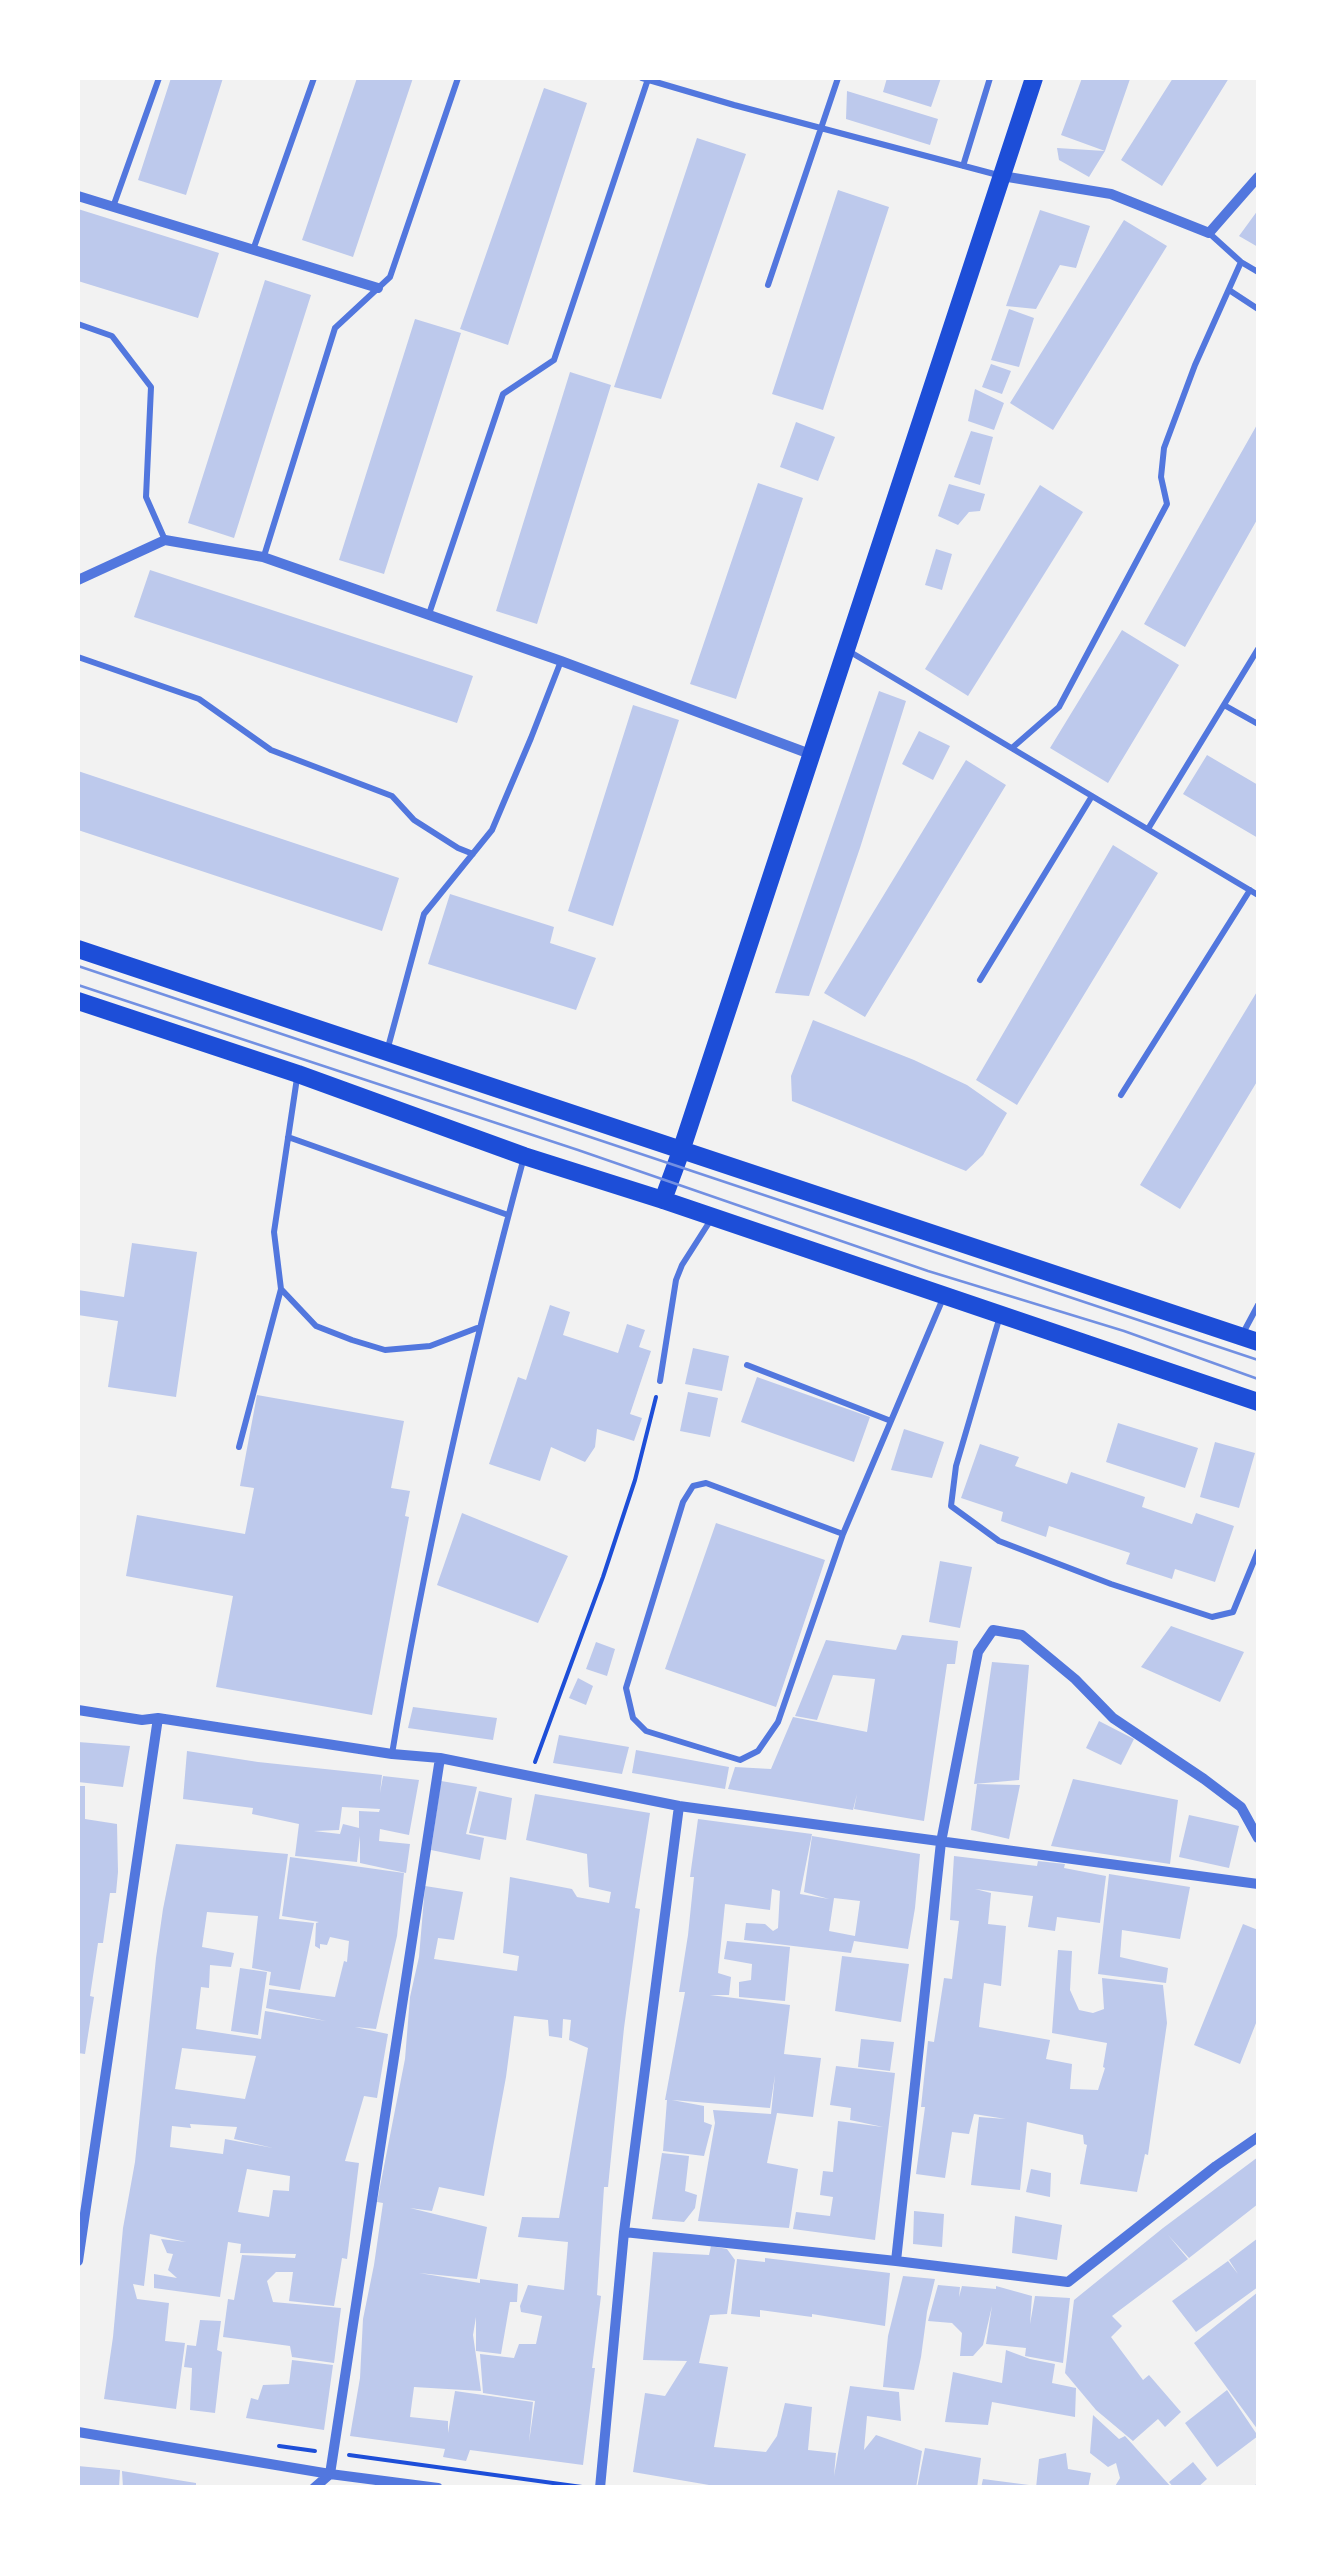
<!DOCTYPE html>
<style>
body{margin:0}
#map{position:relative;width:1336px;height:2565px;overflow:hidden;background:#f2f2f2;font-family:Roboto,sans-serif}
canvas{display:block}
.frame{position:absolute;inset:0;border:80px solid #fff;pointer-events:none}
</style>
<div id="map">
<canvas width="1336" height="2565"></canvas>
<div class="frame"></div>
</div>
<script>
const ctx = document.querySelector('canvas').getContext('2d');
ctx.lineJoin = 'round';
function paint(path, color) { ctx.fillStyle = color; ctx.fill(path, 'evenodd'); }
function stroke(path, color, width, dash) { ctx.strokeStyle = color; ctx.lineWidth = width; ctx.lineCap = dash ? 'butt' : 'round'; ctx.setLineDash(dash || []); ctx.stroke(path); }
paint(new Path2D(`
 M171 78H223L186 195 138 180Z
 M357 78H413L353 257 302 240Z
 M887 78H941L931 107 883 92Z
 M1082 78 1130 79 1105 151 1061 135Z
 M1173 78H1229L1162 186 1121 160Z
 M544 88 587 103 508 345 460 329Z
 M847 91 938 119 930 145 846 119Z
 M697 138 746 154 661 399 614 387Z
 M1057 148 1105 151 1089 177 1059 160Z
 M838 190 889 207 823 410 772 394Z
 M78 209 219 253 198 318 78 281Z
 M1040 210 1090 226 1076 268 1060 265 1036 309 1006 306Z
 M1258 210V247L1239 236Z
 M1124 220 1167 246 1053 430 1010 403Z
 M265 280 311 295 234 538 188 523Z
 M1009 309 1034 318 1019 367 991 360Z
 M415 319 461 333 384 574 339 560Z
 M991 364 1011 371 1002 394 982 387Z
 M570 372 611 385 537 624 496 611Z
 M975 389 1004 403 994 430 968 421Z
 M796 422 835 437 818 481 780 467Z
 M1258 423V518L1185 647 1144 624Z
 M971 431 993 437 980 485 954 477Z
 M758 483 803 498 736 699 690 684Z
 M949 484 985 494 980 511 969 512 958 525 938 516Z
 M1040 485 1083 512 968 696 925 669Z
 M936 549 952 554 942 590 925 585Z
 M150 570 473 676 457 723 134 617Z
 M1122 630 1179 665 1108 783 1050 748Z
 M879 691 906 701 860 848 809 996 775 993Z
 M633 705 679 720 613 926 568 911Z
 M919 731 950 746 933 780 902 764Z
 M1207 755 1258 785V838L1183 794Z
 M966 760 1006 785 865 1017 824 993Z
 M78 771 399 878 382 931 78 830Z
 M1113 845 1158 873 1017 1105 976 1080Z
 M450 894 554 927 550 943 596 958 576 1010 428 964Z
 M1258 990V1080L1180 1209 1140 1185Z
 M813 1020 914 1060 967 1085 1007 1113 983 1155 966 1171 792 1101 791 1076Z
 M132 1243 197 1252 176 1397 108 1387 118 1321 78 1315V1290L124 1297Z
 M550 1305 570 1312 563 1335 618 1353 627 1324 645 1330 639 1347 651 1351 630 1414 642 1418 634 1441 597 1429 595 1447 585 1462 551 1447 540 1481 489 1464 518 1377 526 1380Z
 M693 1348 729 1356 722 1391 685 1384Z
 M757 1377 870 1417 854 1462 741 1422Z
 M688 1392 718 1398 710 1437 680 1431Z
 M257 1395 404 1421 391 1488 410 1491 405 1516 409 1517 372 1715 216 1687 233 1596 126 1576 137 1515 245 1534 254 1488 240 1486Z
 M1118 1423 1198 1448 1185 1488 1106 1462Z
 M904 1429 944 1442 932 1478 891 1470Z
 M1215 1442 1255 1453 1239 1508 1200 1497Z
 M980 1444 1019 1457 1015 1466 1067 1484 1071 1472 1145 1497 1142 1507 1192 1524 1196 1513 1234 1526 1215 1582 1175 1569 1172 1579 1126 1564 1130 1553 1049 1526 1046 1537 1001 1521 1003 1512 961 1498Z
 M462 1513 568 1556 538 1623 437 1585Z
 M716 1523 825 1560 776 1707 665 1669Z
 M940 1561 972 1567 960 1628 929 1622Z
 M1171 1626 1244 1652 1220 1702 1141 1667Z
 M902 1635 958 1641 955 1664H947L924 1821 854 1809 857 1794 853 1810 728 1789 735 1767 771 1769 793 1717 867 1732 875 1679 833 1675 817 1720 795 1716 826 1640 896 1650Z
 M596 1642 615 1649 607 1676 586 1669Z
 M992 1662 1029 1665 1019 1780 974 1784Z
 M578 1678 593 1686 586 1705 569 1698Z
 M413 1707 497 1718 493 1740 408 1728Z
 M1099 1721 1134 1739 1121 1765 1086 1748Z
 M559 1735 629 1747 622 1774 553 1763Z
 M78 1742 130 1746 123 1787 78 1782Z
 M636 1750 729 1767 725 1789 632 1773Z
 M187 1751 258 1762 382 1775 380 1793 383 1776 419 1780 409 1835 380 1829 379 1841 410 1844 406 1873 360 1863V1836L357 1862 295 1856 299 1824 252 1814 253 1808 183 1799ZM342 1807 380 1809 379 1812 359 1811V1828L343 1824 340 1834 314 1831 339 1830Z
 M1073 1779 1178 1800 1170 1864 1051 1846Z
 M441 1781 477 1787 466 1834 484 1838 480 1860 431 1850Z
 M977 1784 1020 1785 1009 1839 971 1830Z
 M78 1786H85V1819L117 1824 118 1872 116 1893H110L103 1943H98L90 1996 94 1997 85 2054 78 2053Z
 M479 1791 512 1798 506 1840 469 1833Z
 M535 1794 650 1813 635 1908 640 1909 624 2028 608 2187H604L597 2295 601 2296 592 2368H595L583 2465 470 2450 466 2461 443 2457 445 2449 350 2436 360 2378 363 2319 374 2265 383 2203 377 2202 405 2059 410 1997 419 1957 425 1886 463 1892 454 1940 438 1938 434 1959 517 1971 519 1956 503 1953 510 1877 572 1889 577 1897 609 1903 611 1892 589 1887 587 1854 526 1840ZM514 2016 548 2020 549 2036 562 2038 563 2019 571 2020 569 2040 588 2048 559 2218 522 2217 518 2237 568 2242 564 2290 528 2285 520 2306 521 2312 542 2316 536 2344H519L514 2358 480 2354 483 2393 535 2401 529 2442 533 2402 455 2391 448 2433V2421L410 2417 414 2387 481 2391 473 2335 476 2317V2351L501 2354 510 2302H517L518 2284 480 2279V2283L419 2273 477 2279 487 2227 410 2208 432 2211 439 2187 484 2196 506 2077Z
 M1189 1815 1239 1826 1229 1868 1179 1857Z
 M698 1819 812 1834 800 1894 829 1899 804 1892 812 1836 920 1854 915 1908 908 1949 854 1941 851 1953 744 1940 746 1923 765 1924 773 1931 778 1928 780 1891 772 1889 770 1910 725 1904 718 1973 731 1977 729 1995H710L790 2005 784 2054 821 2058 813 2117 777 2113 767 2163 798 2169 789 2228 698 2221 715 2123 713 2110 771 2114 775 2075 770 2108 672 2100 704 2106V2122L712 2125 704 2156 663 2151 667 2100H665L685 1992H679L688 1935 694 1877H690ZM834 1898 860 1901 855 1936 829 1931Z
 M176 1844 288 1854 279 1919 314 1923 300 1990 269 1985 271 1972 252 1968 258 1916 207 1912 202 1947 234 1953 231 1967 210 1965 209 1988 201 1987 196 2029 261 2039 265 2011 326 2021 266 2008 269 1989 335 1997 344 1961 347 1962 349 1941 330 1937 327 1945 320 1944V1949L315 1946 316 1923 319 1922 282 1916 290 1857 404 1873 397 1936 376 2029 355 2027 388 2034 377 2098 364 2096 345 2161 359 2163 347 2259 342 2258 334 2306 289 2301 293 2272H276L267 2281 273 2302 341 2308 334 2363 292 2357 290 2346 223 2337 228 2299 234 2300 242 2255 295 2258 296 2254 240 2253 241 2244 228 2242 220 2297 154 2288V2274L177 2278 168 2270 173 2254 167 2253 161 2239 186 2242 150 2234 144 2286 133 2284 137 2299 169 2303 165 2341 185 2343 176 2409 104 2399 113 2337 123 2228 135 2162 156 1958 163 1909ZM182 2048 256 2056 245 2099 175 2089ZM190 2124 237 2127 234 2139 273 2148 225 2139 223 2154 170 2147 172 2126 191 2128ZM247 2169 290 2176 289 2191 273 2190 269 2217 238 2212Z
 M954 1856 1037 1866 1038 1861 1065 1864 1064 1868 1106 1876 1100 1923 1057 1917 1055 1931 1028 1927 1033 1896 975 1889 991 1893 988 1924 1006 1926 1001 1986 984 1983 979 2027 1050 2040 1046 2059 1072 2064 1070 2089 1098 2090 1105 2068 1103 2067 1107 2043 1052 2033 1058 1950 1072 1951 1070 1990 1079 2010 1093 2013 1104 2009 1102 1978 1163 1985 1167 2023 1148 2155 1145 2154 1137 2192 1080 2184 1087 2145 1084 2144 1083 2135 1027 2122 1020 2190 971 2185 979 2117 1006 2119 974 2114 969 2134 952 2132 945 2178 916 2174 925 2107H921L928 2041 934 2042 944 1978 952 1979 959 1921 950 1920Z
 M1109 1874 1190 1887 1180 1939 1122 1930 1120 1957 1168 1968 1166 1983 1098 1974Z
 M1243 1924 1258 1930V2018L1240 2064 1194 2045Z
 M727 1941 790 1947 785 2001 739 1997V1982L751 1980 752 1964 724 1959Z
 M842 1956 909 1964 901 2022 835 2011Z
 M240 1968 267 1972 258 2035 231 2031Z
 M861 2039 894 2042 890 2071 858 2067Z
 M836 2066 895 2073 875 2240 793 2229 796 2212 830 2216 833 2197 820 2195 823 2171 833 2172 838 2121 883 2127 850 2120 851 2108 830 2105Z
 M662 2153 689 2156 685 2191 697 2195 695 2208 684 2222 652 2219Z
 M1258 2157V2204L1189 2258 1168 2235 1188 2259 1112 2316 1122 2326 1111 2337 1143 2380 1149 2375 1181 2412 1165 2427 1158 2419 1133 2441 1096 2410 1065 2373 1074 2300 1163 2228Z
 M1031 2169 1051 2173 1050 2197 1026 2192Z
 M914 2211 944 2214 942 2247 913 2244Z
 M1015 2216 1062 2225 1057 2260 1012 2253Z
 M1258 2238V2287L1196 2332 1172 2301 1228 2261 1238 2274 1229 2260Z
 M711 2246 727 2249 735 2260 727 2314 710 2315 699 2363 728 2367 714 2447 766 2452 777 2436 785 2403 812 2407 808 2450 836 2453 834 2476 850 2386 899 2392 901 2421 867 2416 864 2450 876 2435 922 2451 916 2488H709V2485L633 2472 645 2393 665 2396 687 2361 643 2360 653 2252 709 2255Z
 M765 2258 890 2273 885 2326 812 2314V2317L760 2310V2317L731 2314 737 2259 765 2262Z
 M903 2276 935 2279 927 2312 921 2357 914 2390 883 2387 888 2336Z
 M938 2285 960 2287 959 2297 962 2286 996 2289V2286L1032 2296 1030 2324 1035 2296 1070 2298 1063 2363 1025 2356 1026 2348 986 2344 992 2306 983 2345 973 2356H960L962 2333 952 2323 928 2321Z
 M1258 2292V2430L1194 2343Z
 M200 2320 221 2321 217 2350 222 2352 215 2413 190 2410 192 2368 184 2367 187 2345 196 2346Z
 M1006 2350 1030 2359 1055 2364 1052 2383 1076 2388 1075 2417 992 2402 988 2425 945 2422 953 2372 1002 2383Z
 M292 2360 333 2365 324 2430 246 2418 251 2398 258 2400 263 2385 289 2384Z
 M1227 2390 1258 2436 1217 2467 1185 2423Z
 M1093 2415 1119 2439 1125 2436 1172 2488H1114L1120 2478 1116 2463 1108 2467 1090 2453Z
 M925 2448 981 2458 977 2488H917Z
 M1066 2453 1068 2469 1091 2473 1088 2488H1036L1039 2459Z
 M1193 2462 1207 2479 1197 2488H1174L1169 2482Z
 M78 2466 120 2470 119 2488H78Z
 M122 2471 196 2483V2488H123Z
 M983 2479 1029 2485V2488H981Z`), '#bdc9ec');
stroke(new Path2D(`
 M535 1762 603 1577 635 1480 656 1397
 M279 2446 315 2451
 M349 2455 582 2487`), '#1d4ed8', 4);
stroke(new Path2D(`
 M642 78 734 105 998 175
 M963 166 990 78
 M113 207 159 78
 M1209 233 1241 262 1258 272
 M253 250 314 78
 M768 285 838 78
 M1229 290 1258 309
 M78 324 112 336 151 387 146 497 165 540
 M264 556 335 328 390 277 458 78
 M429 614 503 394 554 360 648 79
 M847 650 1258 895
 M78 657 199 699 271 750 392 796 414 820 458 848 473 854
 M1224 705 1258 724
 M1012 748 1059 707 1167 504 1161 477 1164 448 1195 365 1241 262
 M1148 829 1258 649
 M980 980 1092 796
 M387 1051 424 914 492 830 531 738 561 661
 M297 1078 274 1232 281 1289 316 1326 352 1340 385 1350 430 1346 477 1328
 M1121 1095 1250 890
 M288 1137 508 1215
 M1000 1316 956 1466 951 1506 999 1541 1111 1584 1212 1617 1233 1612 1258 1551
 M1242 1335 1258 1305
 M747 1365 891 1421
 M660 1381 676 1280 682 1265 712 1218
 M239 1447 281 1289
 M843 1534 706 1483 693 1486 683 1502 626 1688 633 1718 646 1731 740 1760 758 1751 778 1722 843 1534 944 1296
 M392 1754C425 1553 471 1354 524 1157
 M1258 2488V2487`), '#5277de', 6);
stroke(new Path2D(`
 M1002 176 1111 194 1209 233 1258 177
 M78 196 378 288
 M78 580 165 540 263 557 561 661 810 754
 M78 1710 142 1720 158 1718 392 1754 440 1758 679 1806 1258 1884
 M624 2232 896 2261 1068 2282 1216 2166 1258 2137
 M78 2261 158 1718
 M896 2261 941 1842 978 1652 993 1630 1022 1635 1075 1679 1113 1718 1204 1779 1241 1807 1258 1838
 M78 2432 330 2474 438 2488
 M314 2488 330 2474 440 1758
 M600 2488 624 2232 679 1806`), '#5277de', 10);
stroke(new Path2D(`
 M78 949 1258 1342
 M78 1001 298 1074 524 1156 663 1200 1258 1402
 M663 1200 681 1151 1034 78`), '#1d4ed8', 18);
stroke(new Path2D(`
 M78 966 1258 1360
 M78 985 578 1150 928 1271 1124 1331 1258 1379`), '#7290e2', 2.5);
</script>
